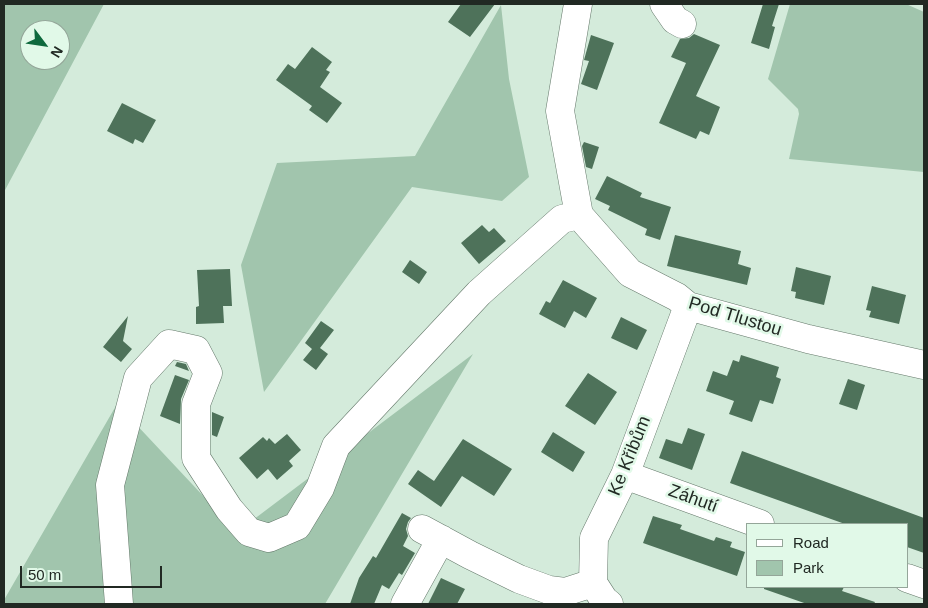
<!DOCTYPE html>
<meta charset="utf-8">
<style>
body{margin:0}
#map{position:relative;width:928px;height:608px;overflow:hidden;background:#d4ebdb;font-family:Helvetica,sans-serif}
canvas{display:block}
.frame{position:absolute;inset:0;border:5px solid #212923;pointer-events:none}
.legend{position:absolute;left:746px;top:523px;width:162px;height:65px;box-sizing:border-box;background:#e1f9e8;border:1px solid #94a699;margin:0;padding:6px 9px;list-style:none;font-size:15px;color:#212923}
.legend li{display:flex;align-items:center;gap:10px;height:25px}
.legend b{width:25px;border:1px solid #94a699}
.north{position:absolute;left:20px;top:20px;width:50px;height:50px;box-sizing:border-box;background:#e1f9e8;border:1px solid #94a699;border-radius:50%;rotate:121deg;font-size:14px;font-weight:700;line-height:20px;text-align:center;color:#212923}
.north::after{content:'';display:block;margin:auto;width:18px;height:22px;background:#0e693d;clip-path:polygon(50% 0,100% 100%,50% 72%,0 100%)}
.scale{position:absolute;left:20px;top:566px;width:142px;height:22px;box-sizing:border-box;border:2px solid #212923;border-top:0;padding-left:6px;font-size:15px;line-height:18px;white-space:nowrap;color:#212923;-webkit-text-stroke:4px #e1f9e8;paint-order:stroke}
</style>
<div id="map">
<canvas width="928" height="608"></canvas>
<div class="frame"></div>
<ul class="legend">
<li><b style="height:6px;background:#fff"></b>Road</li>
<li><b style="height:14px;background:#a1c5ad"></b>Park</li>
</ul>
<div class="north">N</div>
<div class="scale">50 m</div>
</div>
<script>
const ctx = document.querySelector('canvas').getContext('2d');
ctx.lineJoin = 'round';
function paint(path, color) { ctx.fillStyle = color; ctx.fill(path, 'evenodd'); }
function stroke(path, color, width, dash) { ctx.strokeStyle = color; ctx.lineWidth = width; ctx.lineCap = dash ? 'butt' : 'round'; ctx.setLineDash(dash || []); ctx.stroke(path); }
function label(font, color, halo, rows, align = 'center') {
  ctx.font = font + ' Helvetica,sans-serif'; ctx.lineWidth = 5; ctx.setLineDash([]); ctx.textBaseline = 'middle'; ctx.strokeStyle = halo; ctx.fillStyle = color; for (const [text, x, y, turn = 0] of rows) {
    ctx.save(); ctx.translate(x, y); ctx.rotate((+turn || 0) * Math.PI / 180); ctx.textAlign = isNaN(turn) ? turn : align; if (halo) ctx.strokeText(text, 0, 0); ctx.fillText(text, 0, 0); ctx.restore();
  }
}
paint(new Path2D(`
 M4 4H104L4 192ZM30 30H60V60H30Z
 M790 4H906L924 12V172L789 159 799 114 798 109 768 79Z
 M501 5 509 79 529 177 502 201 412 187 264 392 241 265 277 163 415 156Z
 M473 354 325 604H4V600L117 404 237 532Z`), '#a1c5ad');
paint(new Path2D(`
 M461 4H495L470 37 448 22Z
 M763 4H779L772 26 775 27 769 49 751 43Z
 M694 34 720 45 696 96 720 107 709 135 700 131 696 139 659 123 686 63 671 57 680 39 689 38Z
 M591 35 614 43 597 90 581 84 589 61 584 60Z
 M312 47 332 62 326 70 330 72 320 87 342 103 327 123 309 110 312 106 276 80 288 64 295 69Z
 M122 103 156 120 143 143 135 139 133 144 107 131Z
 M584 142 599 147 592 169 586 167 582 146Z
 M607 176 642 193 640 197 671 207 660 240 645 235 647 229 608 210 610 206 595 199Z
 M482 225 489 232 494 228 506 241 479 264 461 243Z
 M675 235 741 251 738 264 751 268 747 285 667 266Z
 M410 260 427 272 419 284 402 272Z
 M796 267 831 276 824 305 795 298 796 292 791 291Z
 M230 269 232 306H223L224 323 196 324V307L199 306 197 270Z
 M563 280 597 298 586 318 574 311 565 328 539 314 546 301 550 303Z
 M872 286 906 295 899 324 869 317 871 311 866 310Z
 M128 316 123 341 132 349 121 362 103 347Z
 M621 317 647 330 637 350 611 338Z
 M321 321 334 330 320 348 328 354 316 370 303 360 312 349 305 343Z
 M741 355 779 367 776 377 781 379 773 404 760 400 752 422 729 414 734 401 706 391 713 371 727 376 733 360 739 362Z
 M177 362 186 364 189 371 175 366Z
 M588 373 617 392 595 425 565 406Z
 M175 375 189 380 181 399 180 424 160 416Z
 M848 379 865 385 857 410 839 404Z
 M212 412 224 417 217 437 212 435Z
 M688 428 705 434 692 470 659 458 666 439 682 444Z
 M553 432 585 452 573 472 541 452Z
 M287 434 301 450 289 461 293 466 277 480 268 469 257 479 239 458 263 437 267 441 269 438 275 444Z
 M463 439 512 469 494 496 462 476 441 507 408 484 418 470 434 481Z
 M742 451 924 518V553L907 547V524H845L730 483Z
 M402 513 411 518 408 522 406 529 408 536 403 546 415 553 402 575 399 573 389 589 382 585 374 604H350L359 578 373 556 376 558Z
 M653 516 682 525 680 529 714 541 716 537 732 542 730 547 745 552 737 576 643 543Z
 M441 578 465 589 457 604H428Z
 M764 587H844L842 591 875 602 874 604H807L764 589Z`), '#4e725a');
const minor = new Path2D(`
 M578 4 560 111 579 215 630 273 677 297 688 306 808 339 924 365
 M664 4 675 20 682 24
 M625 475 760 524
 M422 529 470 555 519 579 549 590 565 592 593 583
 M907 578 924 584
 M119 604 110 485 138 378 169 344 196 350 208 373 196 404V458L229 509 249 532 269 538 297 526 320 488 336 446 479 293 562 219 579 215
 M405 604 441 539
 M609 604 604 600 593 583 594 538 625 475 688 306`);
stroke(minor, '#65796b', 29);
stroke(minor, '#fff', 28);
label('18px', '#212923', '#e1f9e8', [
 ["Pod Tlustou",735,317,17],
 ["Ke Křibům",630,456,-68],
 ["Záhutí",693,499,20]
]);
</script>
